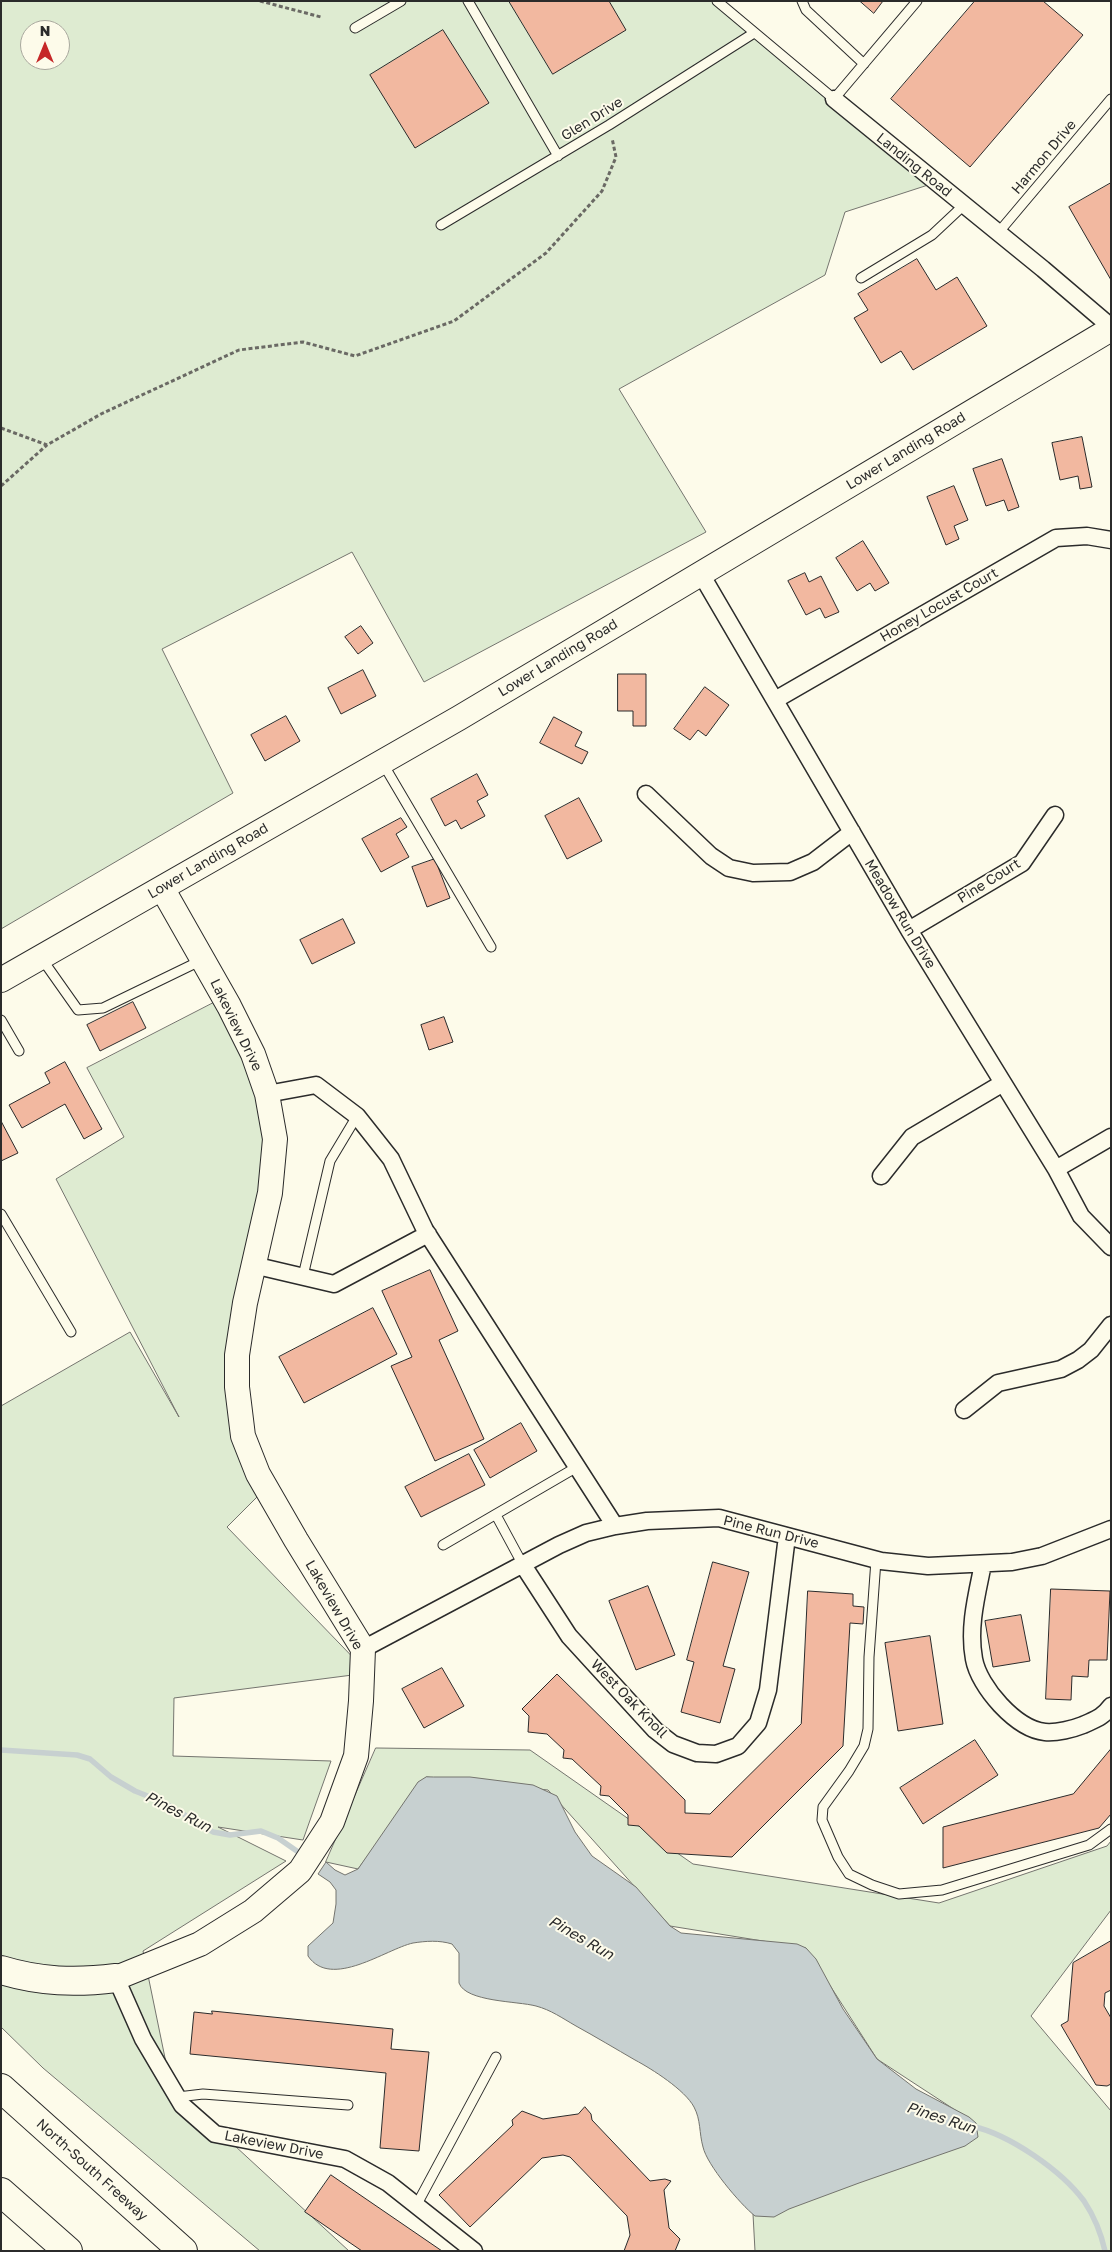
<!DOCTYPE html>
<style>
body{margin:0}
#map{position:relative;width:1112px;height:2252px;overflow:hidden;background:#fdfbea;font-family:"Golos Text",sans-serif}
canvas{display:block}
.frame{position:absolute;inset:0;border:2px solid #2b2b2b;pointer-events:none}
.north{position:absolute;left:20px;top:20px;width:50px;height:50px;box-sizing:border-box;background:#fdfbea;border:1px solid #a9a89e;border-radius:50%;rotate:0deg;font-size:14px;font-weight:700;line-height:20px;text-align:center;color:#2b2b2b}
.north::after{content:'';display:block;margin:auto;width:18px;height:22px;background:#c62828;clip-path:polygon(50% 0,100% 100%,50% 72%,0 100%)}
</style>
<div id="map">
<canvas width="1112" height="2252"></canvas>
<div class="frame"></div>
<div class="north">N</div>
</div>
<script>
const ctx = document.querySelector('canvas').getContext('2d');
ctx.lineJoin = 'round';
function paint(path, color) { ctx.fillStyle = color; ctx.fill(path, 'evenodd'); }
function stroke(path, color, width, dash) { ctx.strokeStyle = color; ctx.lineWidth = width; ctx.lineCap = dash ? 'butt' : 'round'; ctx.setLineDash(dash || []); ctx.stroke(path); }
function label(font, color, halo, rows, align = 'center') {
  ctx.font = font + ' "Golos Text",sans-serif'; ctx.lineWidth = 4; ctx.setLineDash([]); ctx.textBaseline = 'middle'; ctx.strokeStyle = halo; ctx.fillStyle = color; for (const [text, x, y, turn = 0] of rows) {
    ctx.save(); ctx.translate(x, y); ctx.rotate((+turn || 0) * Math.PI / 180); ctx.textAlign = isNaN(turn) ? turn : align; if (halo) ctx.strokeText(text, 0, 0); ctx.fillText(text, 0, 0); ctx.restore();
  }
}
const green = new Path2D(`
 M1 1H711L928 185 845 212 825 275 619 389 706 532 424 682 352 552 162 649 233 793 1 929ZM30 30H60V60H30Z
 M213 1003 229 1006 275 1139 237 1355 263 1491 227 1527 368 1673 174 1698 173 1756 331 1761 303 1840 218 1827 286 1861 143 1951 171 2087 349 2251H260L43 2068 1 2027V1406L130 1332 179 1417 56 1179 124 1137 87 1068Z
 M376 1748 530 1750 693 1864 939 1903 1107 1846 1111 1841V1910L1031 2016 1111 2111V2251H755L753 2214 975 2123 877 2059 806 1948 670 1926 548 1790 426 1777 358 1869 326 1862Z`);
paint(green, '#deebd1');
stroke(green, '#74746e', 1);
const water = new Path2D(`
 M434 1777H470L533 1785 557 1796 575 1832 592 1856 636 1887 670 1926 681 1933 797 1944 806 1948 816 1959 843 2009 877 2059 916 2089 969 2117 976 2123 978 2137 965 2146 859 2183 789 2209 774 2217 755 2216C740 2204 707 2165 703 2147 699 2133 701 2120 694 2107 685 2090 652 2069 635 2060 616 2049 596 2037 576 2026 562 2018 551 2010 536 2006 517 2001 466 2002 459 1983V1953L452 1944C439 1940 426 1941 413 1943 386 1949 331 1990 308 1956V1946L333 1923 336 1904V1890L330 1882 318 1874 326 1862 335 1870 345 1875 358 1869 418 1782 426 1777Z`);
paint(water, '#c7d0d0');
stroke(water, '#74746e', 1);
stroke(new Path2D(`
 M1 1750 77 1755 90 1759 111 1777 135 1791 165 1803 213 1832 230 1835 261 1831 278 1838 304 1856
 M972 2126C1010 2135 1061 2170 1084 2201 1094 2216 1101 2233 1105 2251`), '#c7d0d0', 5.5);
const building = new Path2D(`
 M509 1H609L626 30 553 74Z
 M860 1H883L874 13Z
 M975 1H1043L1083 35 970 167 891 99Z
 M443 30 489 103 415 148 370 75Z
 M1111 183V280L1069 207Z
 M917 259 936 290 957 277 987 326 913 370 901 351 881 363 854 318 868 310 858 294Z
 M1082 437 1092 487 1080 489 1078 476 1060 480 1052 443Z
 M1002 459 1019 507 1008 511 1004 500 986 506 973 469Z
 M954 486 968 520 954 526 959 539 946 545 927 497Z
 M863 541 889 583 875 591 870 583 857 591 836 558Z
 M805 573 809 582 821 576 839 612 825 618 820 608 806 615 788 581Z
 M361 626 373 643 358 654 345 637Z
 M363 670 376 696 341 714 328 688Z
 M618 674H646V726H633V711H618Z
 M705 687 729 705 706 736 698 730 690 740 674 729Z
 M286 716 300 741 265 761 251 735Z
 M554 717 582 732 575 746 588 752 582 764 540 743Z
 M477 774 488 795 477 801 485 816 461 829 456 820 445 826 431 799Z
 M579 798 602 841 567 859 545 816Z
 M401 818 407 827 396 834 409 857 381 872 362 839Z
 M435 859 450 898 427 907 412 867Z
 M343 919 355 943 312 964 300 940Z
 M133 1002 146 1028 100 1051 87 1025Z
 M444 1017 453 1042 429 1050 421 1025Z
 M65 1062 102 1129 84 1139 65 1104 22 1128 9 1105 50 1083 45 1073Z
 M1 1121 18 1153 1 1161Z
 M430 1270 458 1331 439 1340 484 1439 435 1461 391 1366 412 1357 382 1291Z
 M373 1308 397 1354 304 1403 279 1357Z
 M521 1423 537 1451 490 1478 474 1450Z
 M469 1454 485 1485 421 1517 405 1487Z
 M713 1562 749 1572 723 1666 735 1669 720 1723 681 1712 694 1662 687 1660Z
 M648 1586 675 1655 636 1670 609 1601Z
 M1051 1589 1110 1591 1107 1660H1089L1088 1677 1072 1676 1071 1700 1046 1699Z
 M808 1591 853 1594V1606L864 1607 863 1624 850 1623 843 1746 732 1857 667 1853 639 1826 628 1825V1815L609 1796 600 1795 601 1786 572 1759 563 1758 564 1750 547 1734 528 1732 529 1716 522 1709 557 1674 685 1800V1813L710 1814 801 1724Z
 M1021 1615 1030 1661 993 1667 985 1621Z
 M930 1636 943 1724 898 1731 885 1643Z
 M442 1668 464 1706 424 1728 402 1689Z
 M975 1740 998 1775 923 1824 900 1788Z
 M1111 1749V1814L1099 1828 943 1868V1827L1073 1794Z
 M1111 1941V1990L1105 1993 1104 2006 1111 2018V2084L1107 2086 1096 2085 1061 2025 1068 2021 1073 1963Z
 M212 2011 393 2029 391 2049 429 2052 419 2151 380 2148 386 2073 190 2054 194 2012 212 2014Z
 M585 2107 591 2114 592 2120 650 2181 665 2179 671 2181 664 2190 669 2228 680 2239 675 2251H624L630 2235 627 2216 570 2157 563 2155 542 2158 470 2227 439 2195 513 2125 512 2120 522 2111 543 2119 578 2114Z
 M331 2175 442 2251H362L305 2212Z`);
paint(building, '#f2b8a0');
stroke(building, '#2b2b2b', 1);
const lane = new Path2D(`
 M468 1 558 156
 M717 1 834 99 917 1
 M802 1 806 10 864 64
 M355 28 401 1
 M441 225 609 125 754 33
 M998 233 1111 99
 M861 278 932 235 964 205
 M382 762 491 947
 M42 959 78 1010 103 1008 202 960
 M1 1020 19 1051
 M1 1214 71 1332
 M303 1276 330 1161 357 1116
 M496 1515 523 1565
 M443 1545 577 1467
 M876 1560 869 1657 868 1729 864 1746 849 1771 823 1807 822 1820 838 1857 849 1874 872 1885 899 1894 942 1890 1089 1845 1111 1829
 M178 2097 203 2094 348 2105
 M416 2206 496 2057`);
const street = new Path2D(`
 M834 99 1043 269 1111 327
 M701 574 909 930 1056 1169 1081 1216 1111 1247
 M775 700 1056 538 1087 536 1111 540
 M646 794 711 856 729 868 753 873 790 872 813 862 852 832
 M909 930 1022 863 1055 815
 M267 1094 316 1085 357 1116 391 1159 425 1230 615 1526
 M1056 1169 1111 1137
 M881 1176 912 1137 1003 1083
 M253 1265 334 1284 428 1234
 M964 1410 998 1383 1061 1369 1078 1360 1091 1350 1111 1325
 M983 1564C977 1594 968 1627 974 1659 979 1687 1016 1729 1045 1732 1057 1733 1073 1729 1083 1725 1096 1719 1102 1718 1111 1706
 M523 1565 569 1636 655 1730 673 1744 697 1753 716 1754 738 1746 758 1723 768 1690 787 1536
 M363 1649 559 1545 586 1533 615 1526 647 1521 719 1518 881 1561 928 1566 1012 1562 1042 1556 1111 1529
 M116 1978 143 2039 182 2105 215 2134 345 2159 388 2183 474 2251`);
const secondary = new Path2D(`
 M1 980 459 718 1111 329
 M116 1978 200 1944 253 1911 300 1871 332 1822 356 1756 361 1701 363 1649 296 1540 258 1474 243 1436 237 1387V1355L245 1303 270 1193 275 1139 267 1094 253 1054 229 1006 162 888`);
const highway = new Path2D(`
 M1 1970C40 1982 76 1983 116 1978
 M1 2088 183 2251
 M1 2192 68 2251`);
stroke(lane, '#2b2b2b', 11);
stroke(street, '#2b2b2b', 19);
stroke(secondary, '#2b2b2b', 26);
stroke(highway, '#2b2b2b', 30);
stroke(new Path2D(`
 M260 1 321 17
 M1 428 47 445 101 414 239 350 303 342 355 356 454 321 546 253 602 191 616 157 612 138
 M1 486 47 445`), '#6a6964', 3, [4, 2.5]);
stroke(lane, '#fdfbea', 9);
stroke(street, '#fdfbea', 16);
stroke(secondary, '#fdfbea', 24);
stroke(highway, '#fdfbea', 28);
label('14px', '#2b2b2b', '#fdfbea', [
 ["Glen Drive",592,119,-32],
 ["Harmon Drive",1044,157,-50],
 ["Landing Road",914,165,39],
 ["Lower Landing Road",906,451,-31],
 ["Honey Locust Court",939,605,-30],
 ["Lower Landing Road",558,658,-31],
 ["Lower Landing Road",208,861,-30],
 ["Pine Court",989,881,-32],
 ["Meadow Run Drive",900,914,59],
 ["Lakeview Drive",236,1025,64],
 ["Pine Run Drive",771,1532,14],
 ["Lakeview Drive",334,1605,60],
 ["West Oak Knoll",629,1699,46],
 ["Lakeview Drive",274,2145,11],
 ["North-South Freeway",92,2170,42]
]);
label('italic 15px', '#2b2b2b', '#fdfbea', [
 ["Pines Run",178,1812,27],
 ["Pines Run",581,1938,30],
 ["Pines Run",941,2118,18]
]);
</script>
